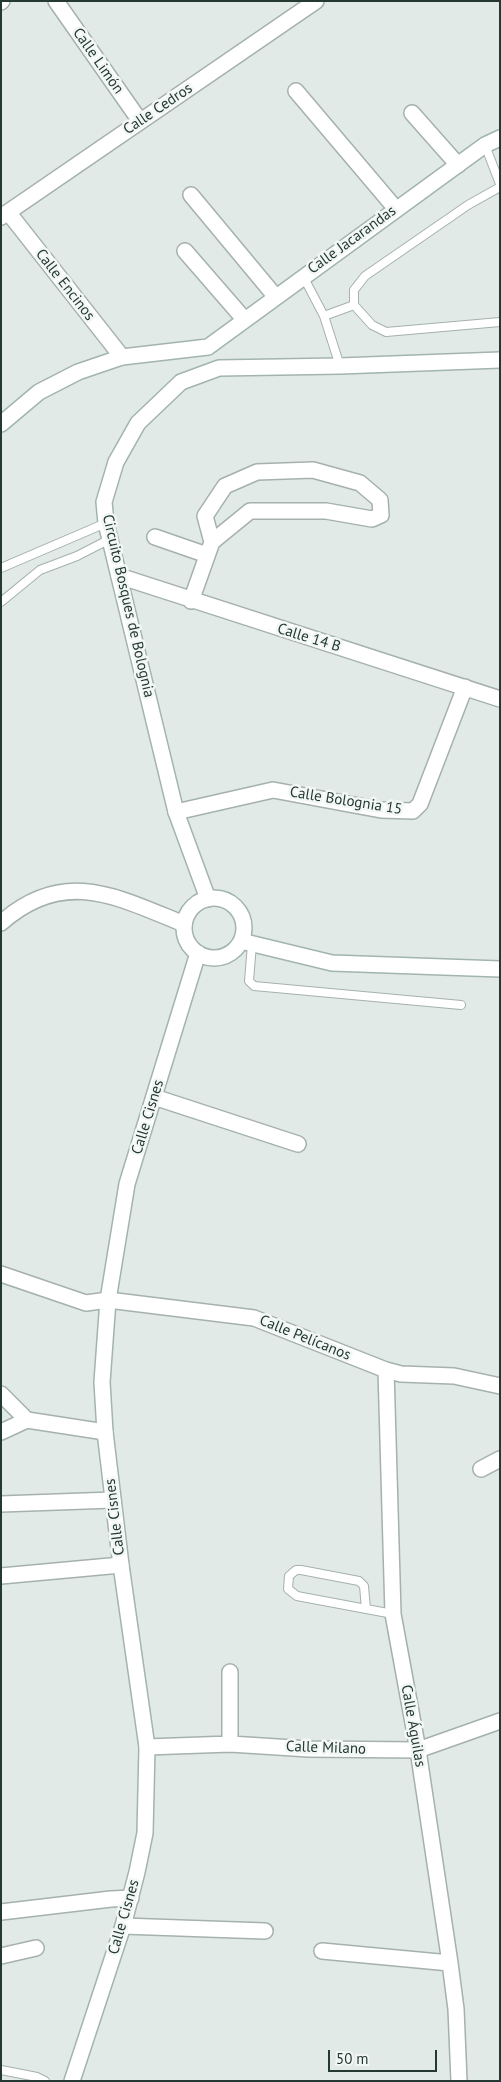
<!DOCTYPE html>
<meta charset="utf-8">
<style>
body{margin:0}
#map{position:relative;width:501px;height:2082px;overflow:hidden;background:#e2eae7;font-family:"PT Sans",sans-serif}
canvas{display:block}
.frame{position:absolute;inset:0;border:2px solid #243934;pointer-events:none}
.scale{position:absolute;left:328px;top:2050px;width:109px;height:22px;box-sizing:border-box;border:2px solid #243934;border-top:0;padding-left:6px;font-size:15px;line-height:18px;white-space:nowrap;color:#243934;-webkit-text-stroke:4px #f2f7f5;paint-order:stroke}
</style>
<div id="map">
<canvas width="501" height="2082"></canvas>
<div class="frame"></div>
<div class="scale">50 m</div>
</div>
<script>
const ctx = document.querySelector('canvas').getContext('2d');
ctx.lineJoin = 'round';
function stroke(path, color, width, dash) { ctx.strokeStyle = color; ctx.lineWidth = width; ctx.lineCap = dash ? 'butt' : 'round'; ctx.setLineDash(dash || []); ctx.stroke(path); }
function label(font, color, halo, rows, align = 'center') {
  ctx.font = font + ' "PT Sans",sans-serif'; ctx.lineWidth = 5; ctx.setLineDash([]); ctx.textBaseline = 'middle'; ctx.strokeStyle = halo; ctx.fillStyle = color; for (const [text, x, y, turn = 0] of rows) {
    ctx.save(); ctx.translate(x, y); ctx.rotate((+turn || 0) * Math.PI / 180); ctx.textAlign = isNaN(turn) ? turn : align; if (halo) ctx.strokeText(text, 0, 0); ctx.fillText(text, 0, 0); ctx.restore();
  }
}
const lane = new Path2D(`
 M485 145 500 184
 M500 187 468 205 365 276 354 290V305L372 325 386 332 500 322
 M303 276 324 316 340 366
 M324 316 354 305
 M1 568 106 523
 M1 602 40 570 77 556 110 539
 M252 944 249 981 254 986 461 1005
 M366 1609 364 1586 359 1581 301 1570H296L289 1576 288 1589 297 1596 393 1614
 M1 2070 37 2077 45 2081`);
const street = new Path2D(`
 M56 1 140 121
 M1 2 2 1
 M296 91 396 209
 M412 113 458 165
 M191 195 275 296
 M8 212 122 357
 M1 217 316 1
 M185 251 244 319
 M155 537 207 555
 M119 576 500 699
 M191 601 212 542 250 511H326L372 519 381 515 380 500 360 483 313 470 257 472 225 486 205 516 212 542
 M176 812 273 790 381 810 413 811 420 804 465 687
 M1 923C64 867 117 897 184 924
 M154 1097 298 1144
 M1 1274 86 1303 108 1300 254 1318 386 1370 401 1374 454 1376 500 1386
 M386 1370 393 1614 418 1750 450 1963 456 2009 459 2081
 M1 1394 27 1420
 M1 1432 27 1420 105 1432
 M481 1469 500 1459
 M1 1504 113 1500
 M1 1576 121 1565
 M230 1672V1744
 M147 1747 230 1744 309 1749 418 1750 500 1721
 M1 1912 111 1899 131 1898
 M123 1926 265 1931
 M322 1951 450 1963
 M1 1956 36 1948`);
const secondary = new Path2D(`
 M208 347 485 145 500 138
 M1 424 39 392 78 372 122 357 208 347
 M184 928a30 30 0 1 1 60 0a30 30 0 1 1-60 0Z
 M208 899 176 812 106 523 104 502 116 462 138 423 181 382 219 368 340 366 500 360
 M241 941 332 963 500 969
 M72 2081 123 1926 137 1872 145 1833 147 1747 121 1565 105 1432 102 1382 108 1300 127 1184 198 953`);
stroke(lane, '#a5b1ae', 10);
stroke(street, '#a5b1ae', 18);
stroke(secondary, '#a2b4af', 18);
stroke(lane, '#fff', 8);
stroke(street, '#fff', 15);
stroke(secondary, '#fff', 15);
label('15px', '#243934', '#f2f7f5', [
 ["Calle Limón",98,61,55],
 ["Calle Cedros",158,109,-34],
 ["Calle Jacarandas",352,240,-36],
 ["Calle Encinos",65,285,52],
 ["Circuito Bosques de Bolognia",128,606,77],
 ["Calle 14 B",309,638,17],
 ["Calle Bolognia 15",346,801,9],
 ["Calle Cisnes",148,1117,-73],
 ["Calle Pelícanos",305,1338,22],
 ["Calle Cisnes",115,1517,-97],
 ["Calle Águilas",413,1726,80],
 ["Calle Milano",326,1748,2],
 ["Calle Cisnes",124,1917,-74]
]);
</script>
